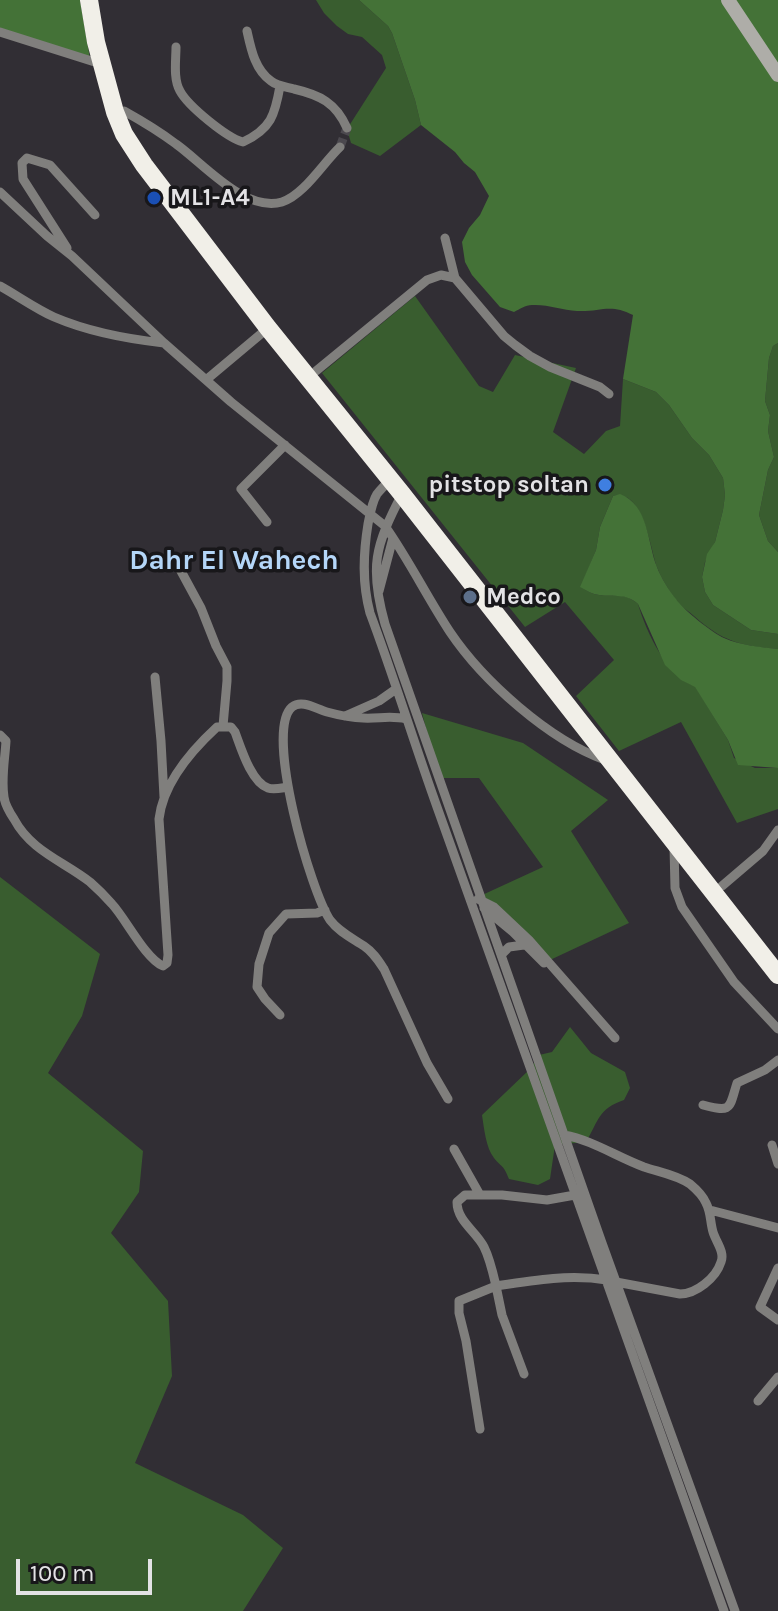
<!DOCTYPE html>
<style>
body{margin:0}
#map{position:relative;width:778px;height:1611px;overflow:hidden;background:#312e34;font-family:Karla,sans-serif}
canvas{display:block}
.scale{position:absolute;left:16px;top:1559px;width:136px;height:36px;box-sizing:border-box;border:4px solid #e3e2e5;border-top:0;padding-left:10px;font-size:24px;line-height:28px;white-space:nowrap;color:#e3e2e5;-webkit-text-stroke:6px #18171a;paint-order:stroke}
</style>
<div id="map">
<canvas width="778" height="1611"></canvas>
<div class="scale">100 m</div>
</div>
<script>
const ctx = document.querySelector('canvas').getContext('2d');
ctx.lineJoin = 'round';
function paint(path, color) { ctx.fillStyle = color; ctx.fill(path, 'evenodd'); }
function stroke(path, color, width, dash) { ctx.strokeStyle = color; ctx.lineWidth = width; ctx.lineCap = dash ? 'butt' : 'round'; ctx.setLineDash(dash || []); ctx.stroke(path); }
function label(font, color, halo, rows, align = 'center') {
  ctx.font = font + ' Karla,sans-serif'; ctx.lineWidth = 7; ctx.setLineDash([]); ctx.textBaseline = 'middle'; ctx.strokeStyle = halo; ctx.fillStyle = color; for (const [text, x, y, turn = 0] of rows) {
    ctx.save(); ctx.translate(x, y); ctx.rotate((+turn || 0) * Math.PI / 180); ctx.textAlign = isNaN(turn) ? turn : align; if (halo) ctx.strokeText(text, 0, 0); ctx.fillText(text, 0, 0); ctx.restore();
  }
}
paint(new Path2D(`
 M316 0H359L388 26 392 33 415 100 421 125 380 156 351 143 347 129 386 68 382 55 362 37 348 34 337 26 324 13Z
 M415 296 479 386 493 392 515 355 576 368 553 432 584 454 606 431 620 426 623 379 656 392 669 405 692 438 709 455 723 478 725 495 723 510 715 542 705 562 702 577 705 592 713 605 751 630 778 634V649C740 646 722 641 694 616 688 611 679 605 675 599 669 590 661 578 657 567 650 547 643 488 613 496L600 527 596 550 581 587C587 591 592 594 599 595 614 596 626 593 638 604 646 631 667 677 695 686L728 740 734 758 755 768H778V809L737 823 681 722 619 751 576 696 614 660 565 602 525 627 322 373Z
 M778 343V552L768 541 759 515 768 470 774 457 768 431 770 415 765 401 769 358 773 346Z
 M422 713 523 743 608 800 571 831 629 923 550 960 480 896 543 867 479 778H439Z
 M0 877 100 954 82 1016 48 1073 143 1151 139 1192 111 1233 168 1301 172 1376 135 1463 243 1515 283 1548 243 1611H0Z
 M570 1027 591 1053 625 1072 630 1088 624 1100C598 1109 599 1120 586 1142L555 1145 550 1179 538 1185 509 1179C503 1164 503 1169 494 1158 486 1148 484 1128 482 1115L530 1069 539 1055 552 1052Z`), '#395d2f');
paint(new Path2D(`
 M0 0H80L90 59 0 29Z
 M359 0H778V343L773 346 769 358 765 401 770 415 768 431 774 457 768 470 759 515 768 541 778 552V634L751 630 713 605 705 592 702 577 707 554 715 542 723 510 725 495 723 478 709 455 692 438 669 405 656 392 623 379 633 315C610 303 601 312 577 311 562 310 547 304 532 305 525 305 520 309 514 312L500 307 472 275 465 262 462 242 469 228 480 215 489 196 475 172 464 163 455 152 421 125 415 100 392 33 388 26Z
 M620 494C649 505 647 542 657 567 660 576 670 592 676 599 681 608 714 634 724 638 740 645 760 647 778 649V768L738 765 728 740 695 687 681 680 665 665 638 604C626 593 614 597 599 595 592 594 587 591 580 587L596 550 600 527 613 496Z`), '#447237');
stroke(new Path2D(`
 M340 147 347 128`), '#4c494f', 9, [9, 4.5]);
stroke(new Path2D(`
 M247 31C251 49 255 70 271 81 277 86 287 87 294 89 320 95 336 103 347 128
 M0 32 101 64
 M176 47C176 60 173 79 180 91 188 106 227 138 243 142 271 129 275 115 280 86
 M124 111C142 121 160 132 176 144 203 163 245 213 282 202 304 195 323 163 340 147
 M0 192 47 236 72 256 164 343 231 402 385 526C409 560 427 597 450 632 483 681 549 740 605 760
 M445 238 455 278
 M67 248 23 179 22 163 27 158 50 165 95 215
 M0 286C18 296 36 309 54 317 89 332 127 339 164 343
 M316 371 427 280 441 275 455 278 504 336 515 345 530 356 550 367 600 387 609 394
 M206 380 268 328
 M390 480C386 484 381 489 377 494 372 502 370 514 368 524 363 555 362 583 370 613 394 677 414 743 437 807 534 1075 628 1343 724 1611
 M402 494C375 546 369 567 385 624L602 1243 735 1611
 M267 522 241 489 285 445
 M175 560 201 608 216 646 227 667V681L223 726
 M379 591 393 538
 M155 677 161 741 164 797
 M345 716 379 701 396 689
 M406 719C391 715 378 719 363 718 351 718 338 715 327 712 316 709 302 699 292 707 264 731 311 892 330 920 339 932 352 938 364 946 373 952 378 960 384 969L427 1063 448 1099
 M0 735 6 741C5 759 1 779 4 797 5 805 10 813 14 819 31 851 63 861 90 882 98 889 105 896 112 904 126 919 145 958 163 966L167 963 168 955 159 819C163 784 192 750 217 727H231L235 732C241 748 251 782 268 788 274 790 281 788 288 787
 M674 847 675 888 682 907 734 982 778 1029
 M722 886 763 851 778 830
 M478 899 494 907 529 940 615 1038
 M484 908 513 932 544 963
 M501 955 509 947 524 945
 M280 1015 265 999 257 987 259 964 269 933 286 914 317 913 325 910
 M703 1105C733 1113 729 1108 737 1083L765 1070 778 1060
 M564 1135C592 1140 617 1157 644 1167 659 1172 677 1175 690 1184 696 1189 703 1196 706 1203 711 1212 710 1222 713 1232 716 1242 725 1252 721 1262 716 1278 696 1294 680 1294L616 1282
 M772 1145 778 1164
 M454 1149 480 1195
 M710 1210 778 1228
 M778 1268 760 1307 778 1320
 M524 1374 502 1315 496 1286C534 1280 570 1274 607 1280
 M758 1401 778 1377
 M480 1429 466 1341 459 1313V1301L496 1286C493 1273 490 1259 484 1247 476 1231 457 1221 457 1202L465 1195H502L547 1200 575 1195`), '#807f7d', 9);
stroke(new Path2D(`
 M728 0 778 75`), '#aeada8', 14);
stroke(new Path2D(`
 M89 0 96 42 115 112 124 134 144 165 268 328 402 494 778 975`), '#f1efe8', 18);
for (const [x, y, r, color] of [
 [154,198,8,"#1a4fb4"],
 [605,485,8,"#3f7fe0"],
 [470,597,8,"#5c6f8a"]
]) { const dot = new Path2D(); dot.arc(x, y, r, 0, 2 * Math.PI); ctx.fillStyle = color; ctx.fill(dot); stroke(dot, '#18171a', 3); }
label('bold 24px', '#e3e2e5', '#18171a', [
 ["ML1-A4",170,198],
 ["pitstop soltan",589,485,"right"],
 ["Medco",486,597]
], 'left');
label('bold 28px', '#b4d6f8', '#18171a', [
 ["Dahr El Wahech",234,561]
]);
</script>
